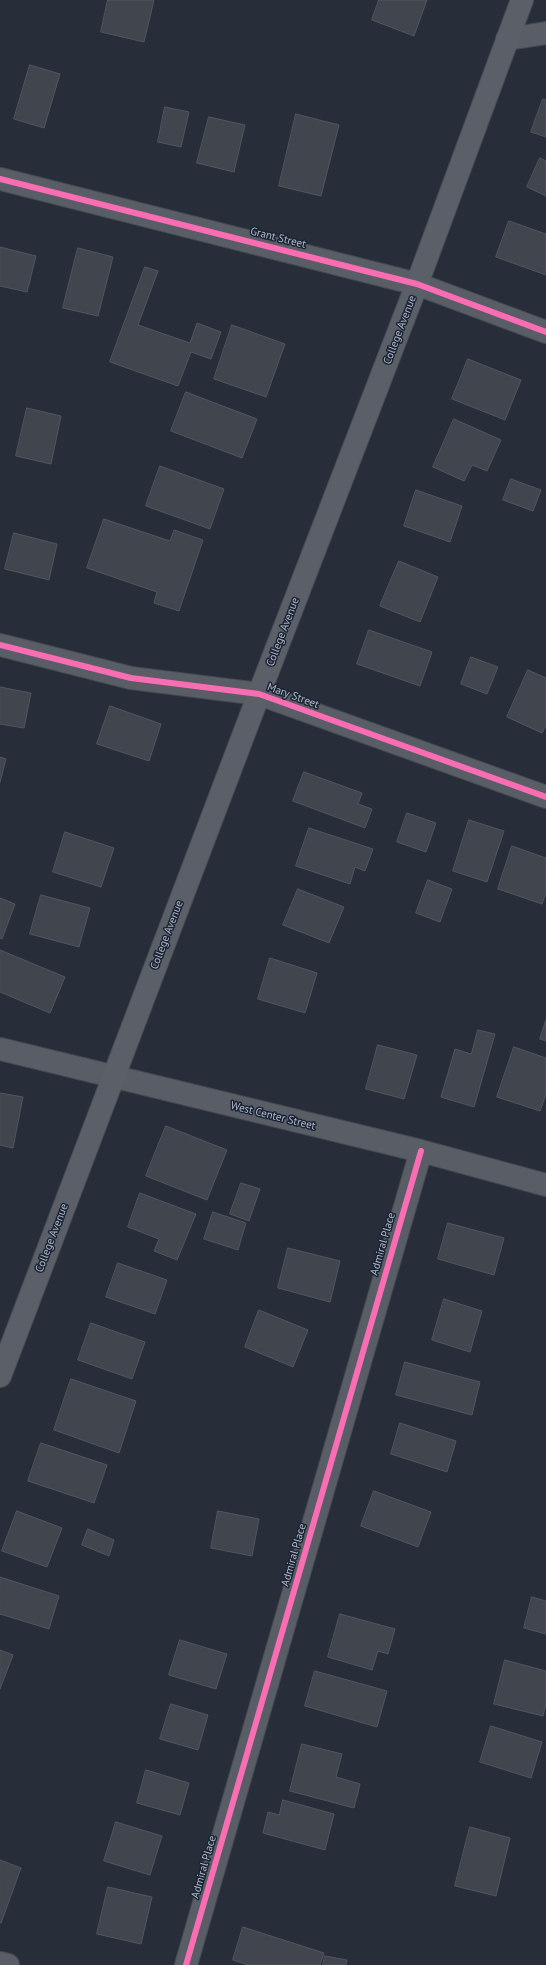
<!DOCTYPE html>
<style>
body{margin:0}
canvas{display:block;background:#282e39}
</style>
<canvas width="546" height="1965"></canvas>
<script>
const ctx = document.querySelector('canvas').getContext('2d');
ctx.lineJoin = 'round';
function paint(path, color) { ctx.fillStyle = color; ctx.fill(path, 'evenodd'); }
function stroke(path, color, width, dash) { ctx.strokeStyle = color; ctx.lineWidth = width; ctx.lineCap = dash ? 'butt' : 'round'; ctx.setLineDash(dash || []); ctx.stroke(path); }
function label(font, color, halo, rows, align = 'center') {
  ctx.font = font + ' "PT Sans",sans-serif'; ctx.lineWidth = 3; ctx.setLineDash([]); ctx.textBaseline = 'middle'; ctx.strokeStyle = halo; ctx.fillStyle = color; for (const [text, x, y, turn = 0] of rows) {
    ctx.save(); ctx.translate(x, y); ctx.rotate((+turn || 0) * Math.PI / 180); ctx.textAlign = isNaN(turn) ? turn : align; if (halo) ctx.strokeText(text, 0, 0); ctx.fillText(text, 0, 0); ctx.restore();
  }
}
const building = new Path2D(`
 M108 0H154L144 42 101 32Z
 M379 0H427L414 36 372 20Z
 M30 65 60 74 44 128 14 119Z
 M543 99 546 100V137L531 132Z
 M165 107 189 112 181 147 158 142Z
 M296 114 339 125 321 196 279 186Z
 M209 117 245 125 234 172 197 163Z
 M540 158 546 161V196L527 187Z
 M509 221 546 234V275L496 257Z
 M0 247 36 256 27 292 0 286Z
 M78 248 113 257 98 316 63 308Z
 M145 267 158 271 138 325 190 343 197 323 221 332 211 359 191 352 178 386 110 362Z
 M232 325 285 344 266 397 214 379Z
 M468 359 521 380 505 420 452 399Z
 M186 392 257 419 242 458 171 431Z
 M27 408 61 416 51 464 16 456Z
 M454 419 501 440 487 471 472 465 464 481 433 467Z
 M160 466 224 489 210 529 146 506Z
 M511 479 541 490 533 511 503 500Z
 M416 490 462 506 450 542 404 526Z
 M104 519 170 541 174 530 203 540 179 611 154 603 157 592 87 568Z
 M14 533 57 544 49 580 5 569Z
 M399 561 438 577 420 622 380 606Z
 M369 630 432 652 420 686 357 664Z
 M471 657 498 667 487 694 461 684Z
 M528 670 546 678V725L542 733 507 717Z
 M0 687 31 693 24 728 0 724Z
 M110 706 161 724 149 761 97 744Z
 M0 757 6 759 0 782Z
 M304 772 362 793 358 804 372 809 365 828 293 801Z
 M407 813 436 823 426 852 397 842Z
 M469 820 504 831 487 882 453 871Z
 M309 828 373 849 365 871 355 867 350 884 296 866Z
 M65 832 114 848 101 887 53 872Z
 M512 846 546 858V892L542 904 498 889Z
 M428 880 452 889 440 922 416 913Z
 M298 889 344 907 329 943 283 925Z
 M41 895 90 908 79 947 30 934Z
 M0 898 15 904 2 939 0 938Z
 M0 950 65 977 50 1013 0 992Z
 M270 958 317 973 305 1013 258 999Z
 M546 1020V1041L540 1039Z
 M478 1030 495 1034 474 1107 441 1097 455 1049 471 1054Z
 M378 1045 417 1055 404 1099 366 1089Z
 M514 1047 546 1058V1094L540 1111 497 1097Z
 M0 1093 23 1097 13 1148 0 1145Z
 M166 1126 227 1150 207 1200 146 1176Z
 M241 1183 260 1189 249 1221 230 1214Z
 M140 1193 196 1214 177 1260 154 1251 159 1239 128 1227Z
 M213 1212 246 1223 238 1250 204 1239Z
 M448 1223 504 1238 494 1275 438 1259Z
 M288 1248 340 1261 330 1302 278 1288Z
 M118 1263 167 1280 155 1314 106 1297Z
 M444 1299 482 1311 470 1352 432 1340Z
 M259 1310 308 1330 293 1367 245 1347Z
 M91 1323 145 1342 132 1379 78 1360Z
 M405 1362 480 1382 472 1415 396 1395Z
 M71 1379 136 1401 119 1453 54 1430Z
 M400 1423 456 1441 447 1472 391 1454Z
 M41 1443 107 1465 94 1503 28 1481Z
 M374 1491 431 1512 418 1547 361 1526Z
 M17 1511 62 1528 47 1567 2 1551Z
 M218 1511 259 1519 252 1556 211 1548Z
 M88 1529 114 1540 109 1556 82 1545Z
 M0 1577 59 1596 49 1629 0 1614Z
 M532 1597 546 1601V1634L524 1628Z
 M340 1614 395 1629 388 1654 378 1651 372 1670 328 1657Z
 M180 1640 227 1654 216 1689 169 1675Z
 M0 1650 13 1655 0 1689Z
 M505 1660 546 1671V1703L543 1716 494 1704Z
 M315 1671 387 1691 377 1727 305 1706Z
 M171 1704 208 1715 198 1750 160 1739Z
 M491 1726 542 1742 531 1778 480 1762Z
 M302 1744 342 1754 336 1777 360 1784 354 1808 290 1791Z
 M146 1770 189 1783 180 1815 137 1803Z
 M283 1800 334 1814 325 1850 263 1833 268 1812 279 1815Z
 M116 1822 162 1836 150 1875 104 1861Z
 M470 1827 510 1838 496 1896 455 1886Z
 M0 1860 21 1868 1 1923H0Z
 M108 1887 152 1897 141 1944 97 1934Z
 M243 1927 324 1953 320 1965H248L233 1960Z
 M325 1956 347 1960 346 1965H323Z`);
paint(building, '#40454e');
stroke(building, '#505660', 1);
const minor = new Path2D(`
 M507 39 546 33
 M0 179 417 284 546 332
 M0 645 131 678 259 694 546 797
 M0 1049 421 1151 546 1185
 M0 1963 8 1965
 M186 1965 421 1151`);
const major = new Path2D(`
 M0 1376 259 694 417 284 522 0`);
stroke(minor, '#454952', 24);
stroke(major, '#464b55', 24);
stroke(minor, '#595d66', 22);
stroke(major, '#5b6068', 22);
stroke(new Path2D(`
 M0 179 417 284 546 332
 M0 645 131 678 259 694 546 797
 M186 1965 421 1151`), '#f96db3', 6);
label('11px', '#b2baca', '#1b2434', [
 ["Grant Street",278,238,14],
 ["College Avenue",400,330,-69],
 ["College Avenue",283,632,-69],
 ["Mary Street",293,696,20],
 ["College Avenue",167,935,-69],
 ["West Center Street",273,1116,14],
 ["College Avenue",52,1238,-69],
 ["Admiral Place",383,1244,-74],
 ["Admiral Place",294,1555,-74],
 ["Admiral Place",204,1867,-74]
]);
</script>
